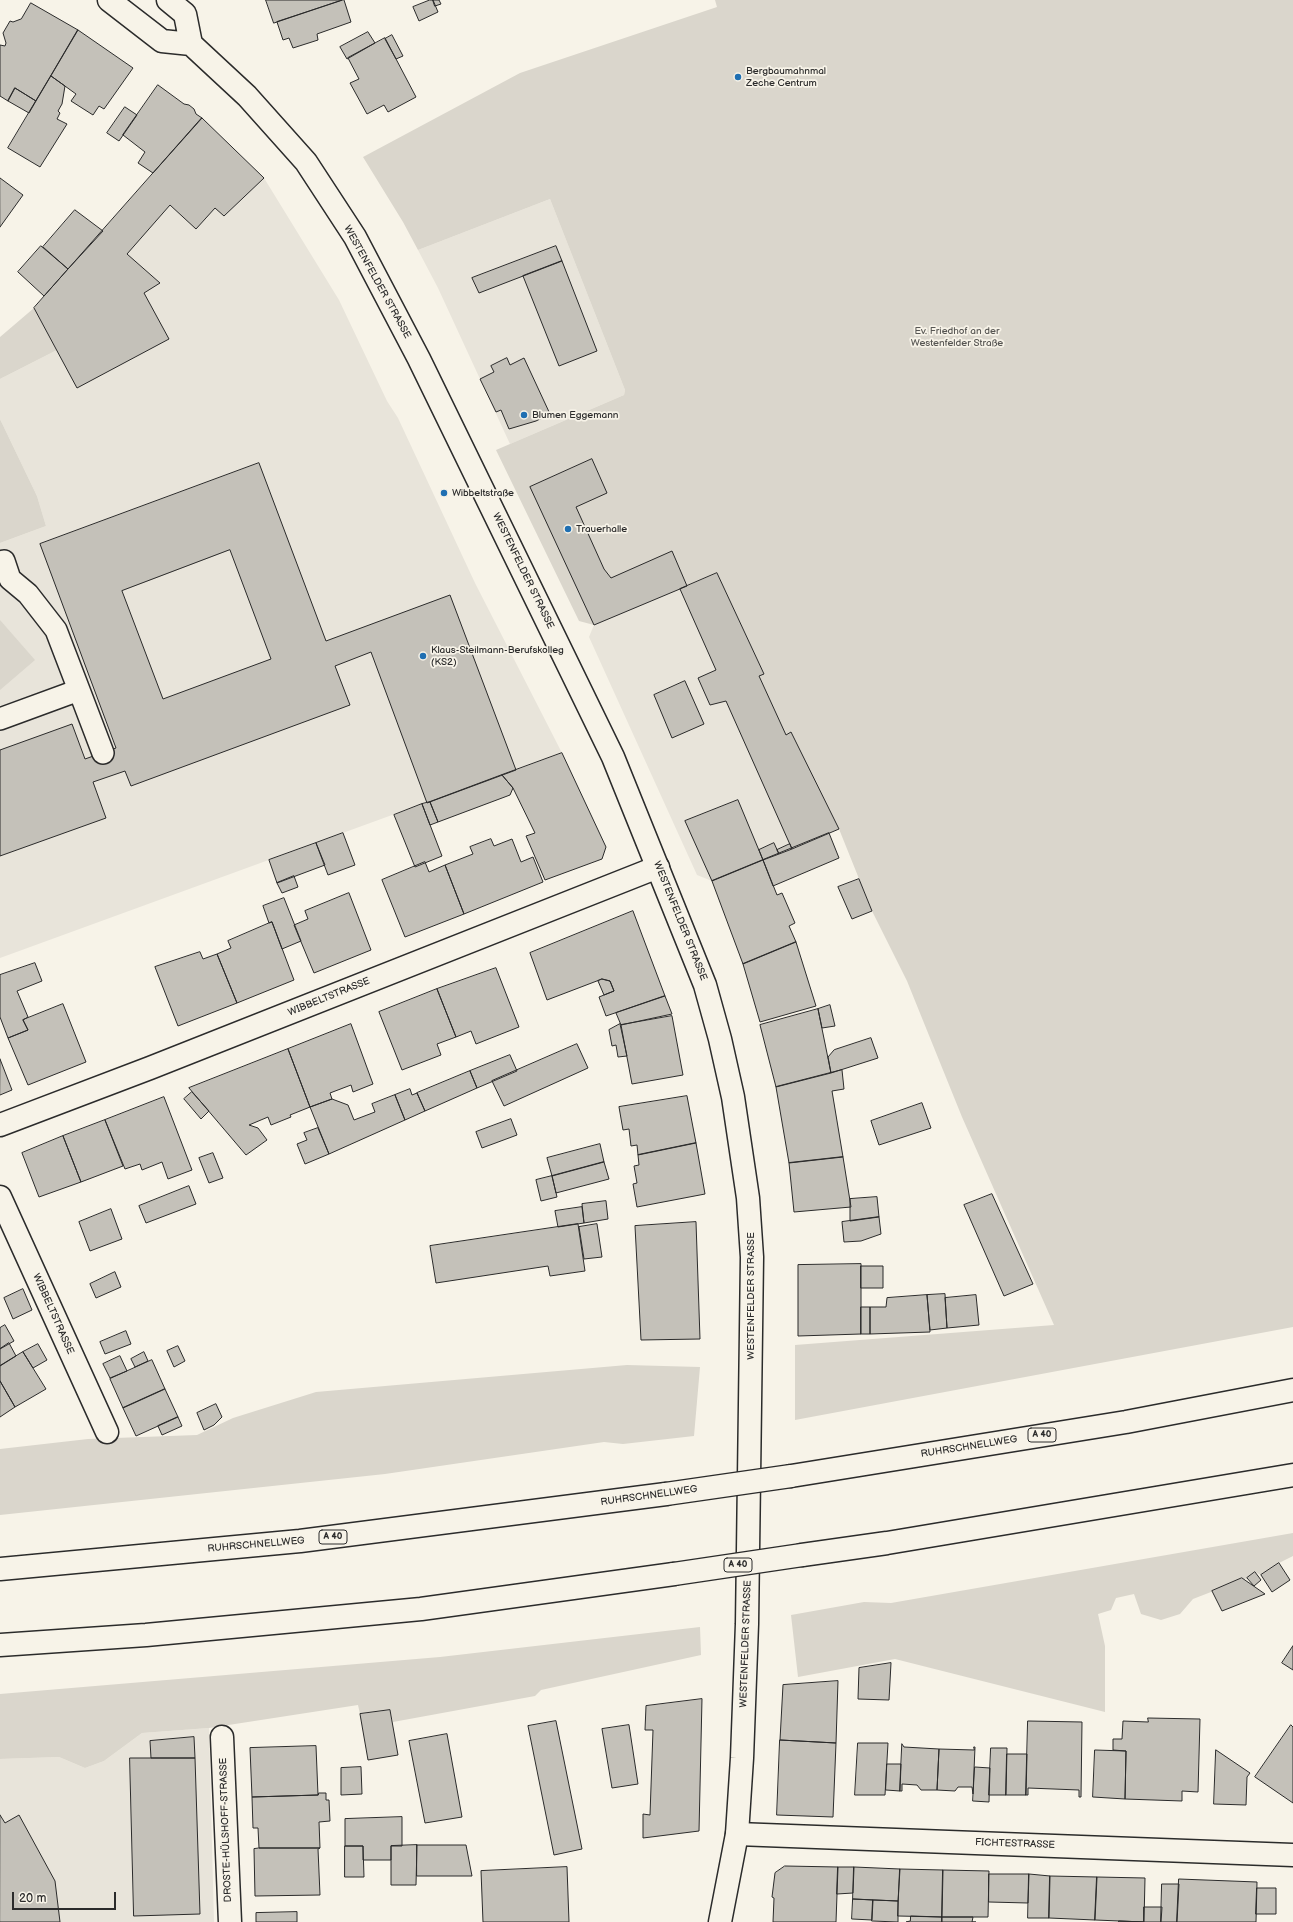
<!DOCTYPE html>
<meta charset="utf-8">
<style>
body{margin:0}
#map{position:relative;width:1293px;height:1922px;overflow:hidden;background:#f7f3e8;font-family:"Balsamiq Sans",sans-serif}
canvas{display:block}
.scale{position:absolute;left:12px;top:1892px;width:104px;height:18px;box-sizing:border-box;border:2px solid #2b2b2b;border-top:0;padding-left:5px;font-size:12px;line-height:14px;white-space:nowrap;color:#2b2b2b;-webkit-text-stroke:3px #f7f3e8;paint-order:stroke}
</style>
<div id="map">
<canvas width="1293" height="1922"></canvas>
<div class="scale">20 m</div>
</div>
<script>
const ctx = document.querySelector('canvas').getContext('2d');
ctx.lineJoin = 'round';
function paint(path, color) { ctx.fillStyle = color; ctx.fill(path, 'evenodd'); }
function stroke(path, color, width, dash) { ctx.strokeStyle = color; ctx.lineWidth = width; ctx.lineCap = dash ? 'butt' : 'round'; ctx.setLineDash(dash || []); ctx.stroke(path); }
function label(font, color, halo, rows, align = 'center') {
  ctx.font = font + ' "Balsamiq Sans",sans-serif'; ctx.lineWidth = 3.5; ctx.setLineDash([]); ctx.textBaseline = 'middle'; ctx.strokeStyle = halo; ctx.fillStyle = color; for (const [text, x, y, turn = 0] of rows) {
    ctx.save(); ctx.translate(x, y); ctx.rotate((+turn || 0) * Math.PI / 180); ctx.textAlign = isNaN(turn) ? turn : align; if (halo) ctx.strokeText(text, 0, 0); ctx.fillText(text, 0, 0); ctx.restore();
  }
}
paint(new Path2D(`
 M202 118 264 178 339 300 387 401 398 418 475 583 562 753 0 958V543L46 526 37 496 0 419V379L57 350 34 308Z
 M550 199 625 390 624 395 510 444 438 288 418 250Z
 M717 573 791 732 839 829 712 881 697 875 589 637 594 625Z
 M209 1728 214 1922H0V1759L59 1757 85 1768 104 1761 142 1733Z`), '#e8e4da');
paint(new Path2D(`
 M715 0H1293V1327L795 1420V1345L1054 1325 962 1117 907 981 872 911 839 829 791 733 786 735 759 676 764 674 717 573 594 625 579 621 496 450 624 395 625 390 550 199 418 250 403 222 363 157 520 73 717 7Z
 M34 308 57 350 0 379V337Z
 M0 419 37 496 46 526 0 543Z
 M0 620 35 660 0 690Z
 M627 1365 700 1367 694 1436 623 1444 604 1442 385 1474 0 1515V1449L88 1439 197 1435 233 1418 316 1392Z
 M1293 1533V1556L1279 1563 1261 1575 1255 1572 1247 1578 1193 1599 1180 1614 1161 1620 1141 1614 1134 1594 1116 1598 1111 1610 1098 1614 1105 1646V1712L895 1659 798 1677 791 1615 864 1602 891 1603Z
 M700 1627 701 1655 541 1690 535 1696 393 1722 390 1710 360 1714 358 1705 209 1728 142 1733 104 1761 85 1768 59 1757 0 1759V1694L440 1657Z`), '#dad6cc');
const building = new Path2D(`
 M266 0H342L274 23Z
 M344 0 351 22 317 34 318 40 293 48 289 38 283 40 277 22Z
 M430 0H433L438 12 419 21 413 7Z
 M433 0H439L441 4 435 6Z
 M31 3 78 30 36 101 15 88 8 101 0 96V45L5 46 6 43 3 33 10 21 13 22 21 19Z
 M78 30 133 68 104 109 99 106 93 115 71 101 76 94 51 76Z
 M368 32 375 43 347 59 340 47Z
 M392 35 403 56 396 59 385 39Z
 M385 38 416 97 388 112 384 105 367 114 350 83 359 79 348 58Z
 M51 76 65 86 62 104 58 111 60 113 57 119 67 124 40 167 8 148Z
 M158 85 184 104 189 105 194 109 196 114 202 118 153 173 138 163 145 152 123 135Z
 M15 88 36 101 29 113 8 101Z
 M125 107 137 115 119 141 107 133Z
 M202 118 264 178 224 216 215 208 196 229 170 205 127 254 160 283 144 293 169 339 77 388 34 308Z
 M0 178 23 195 0 227Z
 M75 210 103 231 68 269 43 247Z
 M41 246 68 269 44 296 18 272Z
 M556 246 562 261 479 293 472 278Z
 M562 261 597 351 559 366 523 276Z
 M507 358 510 365 524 358 550 414 536 421 509 429 501 410 496 412 480 379 494 372 491 366Z
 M592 459 607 493 576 507 604 569 611 578 672 551 687 586 594 625 530 487Z
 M259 463 326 641 450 595 516 770 427 803 371 652 335 666 350 705 131 786 125 771 93 782 106 818 0 856V750L72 724 85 759 116 748 40 544ZM230 550 271 659 163 699 122 591Z
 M717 573 764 674 759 676 786 735 791 732 839 829 792 849 726 701 710 705 698 678 716 670 680 589Z
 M685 681 704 724 672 738 654 695Z
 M562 753 606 847 602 859 545 880 526 836 535 833 513 788 502 775Z
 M502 775 513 788 510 795 438 822 430 802Z
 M738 800 763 860 712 881 685 821Z
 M430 802 438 822 430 825 422 804Z
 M422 804 442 856 415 867 394 815Z
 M343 833 355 865 328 875 316 843Z
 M829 833 839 858 773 886 763 860Z
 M491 839 494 846 512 839 521 862 533 857 543 882 464 914 445 865 473 854 470 847Z
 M316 843 325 865 277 883 269 860Z
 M774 843 779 854 763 860 759 850Z
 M790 844 792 849 779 854 777 850Z
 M763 860 777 895 782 893 795 923 789 926 796 942 743 964 712 881Z
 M425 862 429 872 445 865 464 914 405 937 382 880Z
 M294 876 298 887 282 893 277 883Z
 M859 879 872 911 852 919 838 887Z
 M349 893 371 950 314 973 294 925 308 919 305 911Z
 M284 898 301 941 282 949 272 922 269 923 263 906Z
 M633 911 665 996 606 1016 599 997 614 991 610 981 602 979 547 1000 530 953Z
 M272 922 294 980 237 1003 217 954 231 948 228 941Z
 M796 942 816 1006 760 1022 743 964Z
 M200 952 203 959 217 954 237 1003 178 1026 155 967Z
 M35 963 42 981 17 991 28 1017 23 1020 28 1030 8 1038 0 1017V975Z
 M496 968 519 1027 476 1044 471 1031 456 1037 437 989Z
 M602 979 610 981 614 991 604 995 598 981Z
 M437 989 456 1037 437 1044 441 1055 402 1070 379 1012Z
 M665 996 672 1014 621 1025 616 1013Z
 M63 1004 86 1062 28 1085 8 1038 28 1030 23 1020Z
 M830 1005 835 1026 822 1028 818 1009Z
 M818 1009 831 1073 776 1087 760 1025Z
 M672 1016 683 1075 632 1084 621 1025Z
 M351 1024 373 1084 353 1092 351 1085 330 1093 332 1099 310 1107 288 1049Z
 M620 1024 627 1056 618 1057 616 1045 612 1046 609 1030Z
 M871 1038 878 1058 831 1073 828 1057 834 1050Z
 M577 1044 588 1068 504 1106 492 1081Z
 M288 1049 310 1107 290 1115 291 1117 271 1125 268 1117 249 1125 258 1128 267 1140 246 1155 189 1088Z
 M510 1055 517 1071 477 1088 470 1071Z
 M0 1059 12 1090 0 1095Z
 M842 1070 844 1089 832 1091 843 1157 789 1163 776 1087Z
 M470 1071 477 1088 425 1111 417 1093Z
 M410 1089 412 1095 417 1093 425 1111 405 1120 395 1095Z
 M192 1092 209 1111 201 1119 184 1099Z
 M395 1095 405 1120 329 1154 310 1107 332 1099 348 1105 354 1120 375 1112 372 1104Z
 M687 1096 696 1143 638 1155 637 1145 631 1146 629 1129 623 1130 619 1107Z
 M164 1097 192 1170 168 1179 162 1162 142 1170 140 1164 125 1169 105 1120Z
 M922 1103 931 1128 879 1145 871 1121Z
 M511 1119 517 1135 482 1148 476 1132Z
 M105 1120 123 1166 81 1182 63 1136Z
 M318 1128 329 1154 305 1164 297 1144 307 1140 304 1133Z
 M63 1136 81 1182 39 1197 22 1153Z
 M696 1143 705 1194 637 1207 633 1184 637 1183 634 1166 639 1165 638 1155Z
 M600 1144 604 1162 552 1176 547 1158Z
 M213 1153 223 1178 209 1183 199 1158Z
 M843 1157 851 1207 794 1212 789 1163Z
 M604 1162 609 1179 556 1193 552 1176Z
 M552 1176 557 1197 541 1201 536 1180Z
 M189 1186 196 1204 146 1223 139 1206Z
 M992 1194 1033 1284 1004 1296 964 1205Z
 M877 1197 879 1217 850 1221V1199Z
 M606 1201 608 1219 584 1223 582 1204Z
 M582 1207 584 1223 558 1227 555 1211Z
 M111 1209 122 1239 90 1251 79 1222Z
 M879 1217 881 1234 861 1241 844 1242 842 1222Z
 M696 1222 700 1339 641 1340 635 1226Z
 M578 1224 585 1271 550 1276 548 1266 436 1283 430 1246Z
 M597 1224 602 1257 584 1259 579 1227Z
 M861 1264V1334L798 1336V1265Z
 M861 1266H883V1288H861Z
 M115 1272 121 1287 96 1298 90 1284Z
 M23 1289 32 1310 13 1319 4 1298Z
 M945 1294 947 1328 930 1330 927 1295Z
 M927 1295 930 1332 870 1334V1307H886L887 1298Z
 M976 1295 979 1325 947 1328 945 1298Z
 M861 1307H870V1334H861Z
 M5 1325 14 1341 0 1349V1328Z
 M126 1331 131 1344 105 1354 100 1342Z
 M9 1343 16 1356 0 1366V1349Z
 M38 1344 47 1360 33 1368 23 1352Z
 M178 1346 185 1361 174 1367 167 1351Z
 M23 1352 46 1389 15 1407 0 1381V1366Z
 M144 1352 148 1361 135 1367 131 1359Z
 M120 1356 127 1371 110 1378 103 1364Z
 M152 1360 165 1389 123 1408 110 1379Z
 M0 1381 15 1407 0 1417Z
 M165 1389 178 1417 136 1436 123 1408Z
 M216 1404 222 1417 214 1425 204 1430 197 1413Z
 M178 1417 182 1426 162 1435 158 1426Z
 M1279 1563 1290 1580 1272 1592 1261 1575Z
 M1255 1572 1261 1580 1254 1586 1247 1578Z
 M1242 1578 1265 1594 1222 1611 1212 1591Z
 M1293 1646V1670L1282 1663Z
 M891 1663 889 1700 858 1699 859 1668Z
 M838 1681 836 1743 780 1740 783 1685Z
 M702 1699 699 1831 643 1838V1814L650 1815 653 1730H645L646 1706Z
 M390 1710 398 1755 368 1760 360 1714Z
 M1148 1718 1200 1719 1198 1792 1182 1791V1801L1125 1799 1126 1751 1113 1750V1739H1122L1123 1721 1148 1722Z
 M556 1721 582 1849 554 1855 528 1726Z
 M1028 1721 1082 1722 1081 1797H1079V1790L1028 1788V1795H1026Z
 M629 1725 638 1784 612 1788 602 1729Z
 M1291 1725 1293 1727V1803L1255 1777Z
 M447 1734 462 1817 425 1823 409 1741Z
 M194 1737 195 1758H151L150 1741Z
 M780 1740 836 1743 833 1817 777 1815Z
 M858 1743H888L885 1795H855Z
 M902 1744 904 1747 939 1749 937 1790H921L917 1785 902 1784V1791H900Z
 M316 1746 318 1795 252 1797 250 1748Z
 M974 1747H975L973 1794 972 1787H958L955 1791 937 1790 939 1749 974 1750Z
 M991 1748H1007L1006 1795H989Z
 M1095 1750 1126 1751 1125 1799 1093 1797Z
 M1216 1750 1250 1773 1247 1777 1246 1805 1214 1804Z
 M1007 1754H1027L1026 1795H1006Z
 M130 1758H195L200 1914 134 1916Z
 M887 1764H901L900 1791 886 1790Z
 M361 1767 362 1794 341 1795V1768Z
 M975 1767 990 1768 989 1802 973 1801Z
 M319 1793H326V1800H329L330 1821 319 1822 320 1848H259L258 1828H253L252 1797 318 1795Z
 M0 1815 5 1823 19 1815 55 1881 60 1922H0Z
 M402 1817V1846H391V1860H363V1846H345V1819Z
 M417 1845H466L472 1876H417Z
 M417 1845 416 1885H391V1846Z
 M345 1846H363L364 1877H345Z
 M259 1848H320L318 1849 320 1895 255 1896 254 1849Z
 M785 1866 838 1867 836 1922H773L774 1898 772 1897 775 1873Z
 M567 1867 569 1922H483L481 1871Z
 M838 1867H854L853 1893 837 1894Z
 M854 1867 900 1869 898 1901 853 1899Z
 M900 1869 943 1870 942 1917 898 1916Z
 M943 1870 989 1871 988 1917H942Z
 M989 1874H1029L1028 1903 989 1902Z
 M1029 1874 1050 1876 1049 1918H1028Z
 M1050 1876 1097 1877 1095 1920 1049 1918Z
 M1097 1877 1145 1878 1144 1922 1095 1920Z
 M1179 1879 1257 1882 1256 1922H1177Z
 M1162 1884H1179L1177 1922H1161Z
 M1257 1888H1276V1914H1256Z
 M853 1899 873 1900 872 1920 852 1919Z
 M873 1900 898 1901V1922L872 1921Z
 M1144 1907H1162L1161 1922H1144Z
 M297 1912V1922H256V1913Z
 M911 1916 942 1917V1922H906L910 1921Z
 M942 1917H973L972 1922H976H942Z
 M1119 1921 1144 1922H1119Z`);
paint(building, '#c4c1b9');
stroke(building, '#2b2b2b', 1);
const pedestrian = new Path2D(`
 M4 561 10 579 28 594 56 630 79 690
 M0 719 79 690 103 753`);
const minor = new Path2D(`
 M0 1125 150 1068 658 867
 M0 1197 107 1432
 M222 1737 230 1922
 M737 1834 1293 1855`);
const tertiary = new Path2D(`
 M109 0 162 41 191 44
 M168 0 185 14 191 44 247 96 306 162 355 237 419 359 613 757 705 985 720 1039 733 1097 748 1198 752 1257 747 1624 742 1758 737 1834 720 1922`);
const motorway = new Path2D(`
 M791 1476 1126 1422 1293 1390
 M802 1555 887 1543 1293 1475
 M0 1569 300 1541 666 1494
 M0 1645 146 1635 421 1609 674 1574`);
stroke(pedestrian, '#2b2b2b', 24);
stroke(minor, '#2b2b2b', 25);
stroke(tertiary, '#2b2b2b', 25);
stroke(motorway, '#2b2b2b', 25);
stroke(pedestrian, '#f7f3e8', 21);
stroke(minor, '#f7f3e8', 22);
stroke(tertiary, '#f7f3e8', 22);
stroke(motorway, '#f7f3e8', 22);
const motorwayBridge = new Path2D(`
 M666 1494 791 1476
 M674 1574 802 1555`);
stroke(motorwayBridge, '#2b2b2b', 25, []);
stroke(motorwayBridge, '#f7f3e8', 22);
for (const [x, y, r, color] of [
 [738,77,4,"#1f6fb2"],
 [524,415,4,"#1f6fb2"],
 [444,493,4,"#1f6fb2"],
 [568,529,4,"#1f6fb2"],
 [423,656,4,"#1f6fb2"]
]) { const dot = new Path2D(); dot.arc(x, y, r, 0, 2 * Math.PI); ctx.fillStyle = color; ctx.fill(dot); stroke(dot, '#f7f3e8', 1.5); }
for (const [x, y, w] of [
 [1042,1435,28],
 [333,1537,28],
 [738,1565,28]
]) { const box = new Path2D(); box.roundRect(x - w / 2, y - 7, w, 14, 3); ctx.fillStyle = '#f7f3e8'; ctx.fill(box); stroke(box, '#2b2b2b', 1); }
label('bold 9px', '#2b2b2b', null, [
 ["A 40",1042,1435],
 ["A 40",333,1537],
 ["A 40",738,1565]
]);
label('10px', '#2b2b2b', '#f7f3e8', [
 ["Bergbaumahnmal",746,71],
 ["Zeche Centrum",746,83],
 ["Blumen Eggemann",532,415],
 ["Wibbeltstraße",452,493],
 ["Trauerhalle",576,529],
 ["Klaus-Steilmann-Berufskolleg",431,650],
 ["(KS2)",431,662]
], 'left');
label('10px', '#2b2b2b', '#f7f3e8', [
 ["WESTENFELDER STRASSE",377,282,61],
 ["WESTENFELDER STRASSE",523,571,64],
 ["WESTENFELDER STRASSE",680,921,68],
 ["WIBBELTSTRASSE",329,997,-22],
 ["WESTENFELDER STRASSE",751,1296,-90],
 ["WIBBELTSTRASSE",53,1314,66],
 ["RUHRSCHNELLWEG",969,1447,-9],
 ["RUHRSCHNELLWEG",649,1496,-8],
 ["RUHRSCHNELLWEG",256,1545,-5],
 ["WESTENFELDER STRASSE",746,1644,-88],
 ["DROSTE-HÜLSHOFF-STRASSE",226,1830,-92],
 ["FICHTESTRASSE",1015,1844,2]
]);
label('10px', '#575653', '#f7f3e8', [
 ["Ev. Friedhof an der",957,331],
 ["Westenfelder Straße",957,343]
]);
</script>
